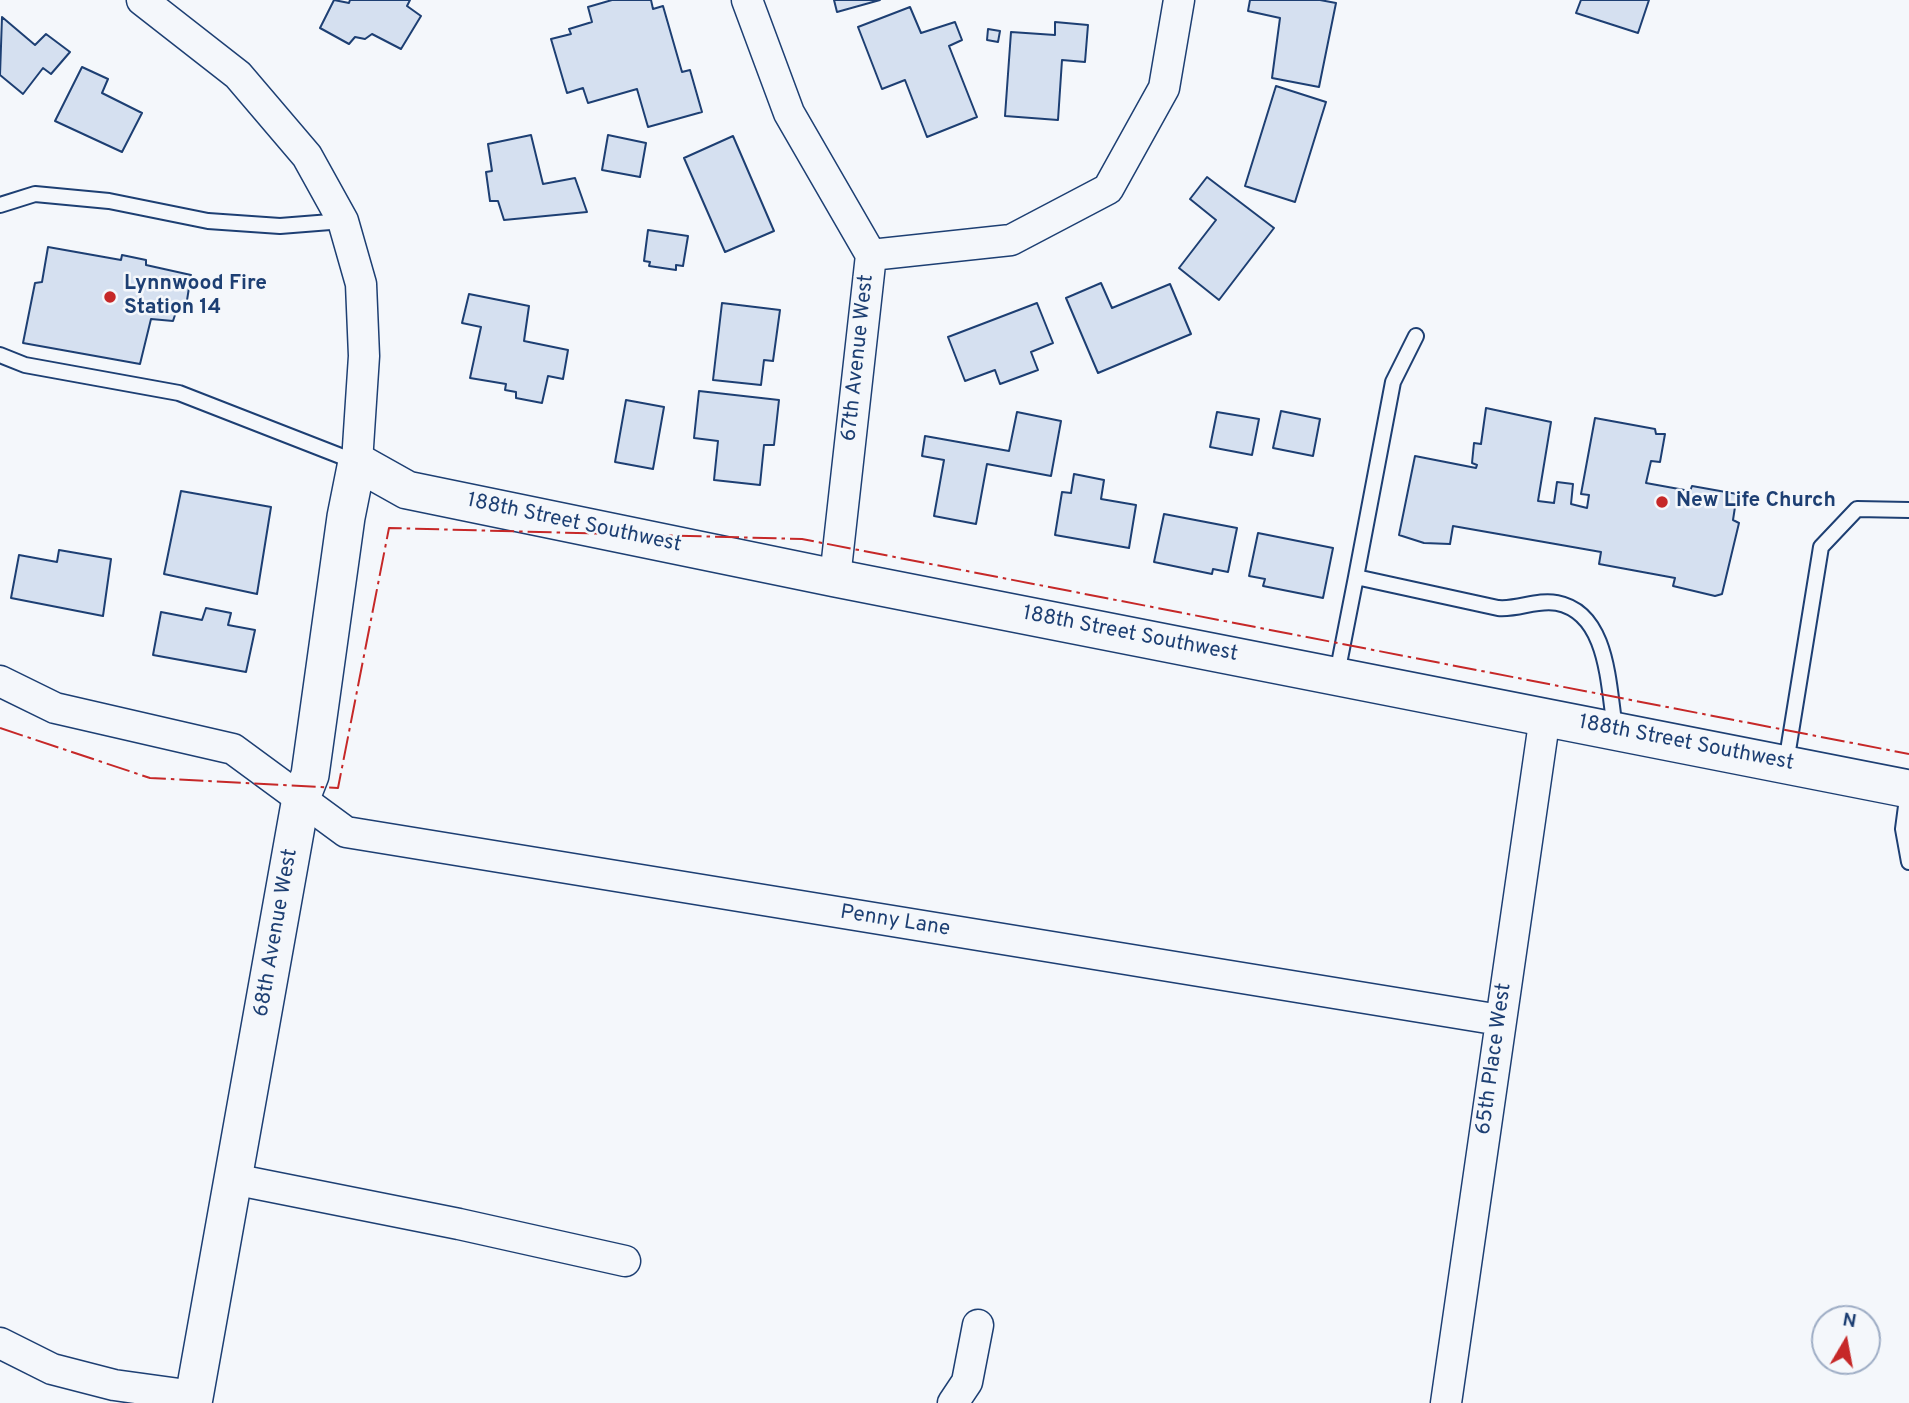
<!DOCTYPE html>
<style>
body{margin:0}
#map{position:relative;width:1909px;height:1403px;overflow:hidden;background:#f4f7fb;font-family:Overpass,sans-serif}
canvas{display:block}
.north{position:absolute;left:1811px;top:1305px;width:70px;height:70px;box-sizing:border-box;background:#f4f7fb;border:2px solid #9eadc5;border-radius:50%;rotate:10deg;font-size:19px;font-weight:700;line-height:28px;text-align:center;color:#1d3f73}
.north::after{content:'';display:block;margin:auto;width:24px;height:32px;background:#c62828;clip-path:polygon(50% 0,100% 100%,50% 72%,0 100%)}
</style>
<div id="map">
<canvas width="1909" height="1403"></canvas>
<div class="north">N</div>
</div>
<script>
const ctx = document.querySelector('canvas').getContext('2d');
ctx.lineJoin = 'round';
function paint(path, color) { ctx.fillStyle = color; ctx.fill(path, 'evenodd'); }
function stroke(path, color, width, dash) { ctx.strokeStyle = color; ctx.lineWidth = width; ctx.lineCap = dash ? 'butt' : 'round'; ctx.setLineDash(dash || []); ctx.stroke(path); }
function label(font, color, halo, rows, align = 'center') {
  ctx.font = font + ' Overpass,sans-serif'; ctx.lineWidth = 5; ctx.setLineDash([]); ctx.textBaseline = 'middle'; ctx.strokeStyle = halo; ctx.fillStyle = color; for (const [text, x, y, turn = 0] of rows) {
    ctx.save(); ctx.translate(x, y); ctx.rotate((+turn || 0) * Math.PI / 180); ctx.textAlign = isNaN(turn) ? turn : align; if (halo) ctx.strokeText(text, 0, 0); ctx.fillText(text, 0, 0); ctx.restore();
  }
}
const building = new Path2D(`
 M334 0 349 3 350 0H410L407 6 421 16 401 49 372 34 365 39 355 37 349 44 320 28Z
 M612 0H651L653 9 663 6 682 72 690 70 702 112 648 127 637 89 588 103 583 88 567 93 551 39 571 34 569 29 592 22 588 7Z
 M834 0H880L837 12Z
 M1250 0H1320L1336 3 1319 87 1272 78 1280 18 1248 11Z
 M1581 0H1649L1638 33 1576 13Z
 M910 7 921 33 955 22 962 40 949 46 977 117 927 137 905 80 882 89 858 27Z
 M2 17 35 45 46 34 70 52 51 74 43 68 23 94 0 75Z
 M1055 22 1088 25 1085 62 1062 60 1058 120 1005 116 1011 32 1055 35Z
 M988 29 1000 31 998 42 987 40Z
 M82 67 108 79 102 93 142 113 122 152 55 121Z
 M1276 86 1326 102 1295 202 1245 186Z
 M531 135 543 184 575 178 587 212 504 220 498 201H490L486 172 492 171 488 144Z
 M608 135 646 143 640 177 602 170Z
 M733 136 774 231 725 252 684 158Z
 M1207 177 1274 228 1219 300 1179 268 1216 220 1190 199Z
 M648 230 688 236 683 266 676 265V270L649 266 650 262 644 261Z
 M48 247 121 260 122 255 146 260V265L191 275 185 313 176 312 173 321 151 319 140 364 23 343 35 283 42 282Z
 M1101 283 1112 308 1170 284 1191 334 1098 373 1066 298Z
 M469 294 529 306 524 341 568 350 563 379 548 376 542 403 516 398V392L505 390 506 384 470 378 481 327 462 323Z
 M722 303 780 310 773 361 764 360 761 385 713 380Z
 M1037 303 1053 343 1031 352 1038 370 1000 384 995 370 965 381 948 337Z
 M699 391 779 400 774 445H764L760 485 714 480 718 441 694 438Z
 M626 400 664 407 653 469 615 462Z
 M1486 408 1551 422 1538 501 1554 503 1557 482 1573 484 1571 504 1587 508 1589 495 1581 494 1595 418 1655 429 1656 434H1665L1660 462 1651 461 1646 483 1690 491 1692 486 1737 494 1733 520 1739 523 1722 594 1715 596 1673 586 1675 578 1599 564 1601 552 1453 526 1450 544 1424 543 1399 535 1415 456 1476 468 1477 465 1472 463 1474 443 1481 444Z
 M1281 411 1320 419 1313 456 1273 448Z
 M1017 412 1061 421 1051 476 987 464 976 524 934 516 944 460 922 456 925 436 1009 451Z
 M1217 412 1259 419 1252 455 1210 447Z
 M1074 474 1104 480 1101 499 1136 505 1129 548 1055 535 1062 492 1071 493Z
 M181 491 271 507 257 594 164 574Z
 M1164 514 1237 528 1228 572 1213 569 1212 574 1154 562Z
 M1258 533 1333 548 1323 598 1263 586 1265 579 1249 576Z
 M59 550 111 559 103 616 11 598 19 555 57 562Z
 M206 608 231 613 228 625 255 630 246 672 153 655 161 612 202 620Z`);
paint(building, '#d5e0f0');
stroke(building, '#1d3f73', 2);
const service = new Path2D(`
 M0 205 35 194 109 201 208 221 280 226 343 221
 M1416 336 1393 382 1356 577 1498 608C1518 610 1537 599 1557 603 1609 613 1608 687 1615 728
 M0 355 25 365 179 393 356 462
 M1337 674 1356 577
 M1786 763 1821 547 1857 509 1909 510
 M1908 791 1903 829 1909 862`);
const minor = new Path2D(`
 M142 0 238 75 307 156 343 221 361 284 364 356 357 462
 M747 0 789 113 871 255 835 578
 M871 255 1011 240 1108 189 1164 88 1179 0
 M0 681 55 708 233 749 346 832 1500 1020
 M233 1179 459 1224 625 1261
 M0 1343 52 1369 114 1385 194 1396
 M953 1403 967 1382 978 1325
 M1446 1403 1545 716`);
const tertiary = new Path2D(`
 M193 1403 301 798 310 775 346 517 357 462 407 490 835 578 1909 789`);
stroke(service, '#1d3f73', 18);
stroke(minor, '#1d3f73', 33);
stroke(tertiary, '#1d3f73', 40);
stroke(service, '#f4f7fb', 14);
stroke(minor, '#f4f7fb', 30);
stroke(tertiary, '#f4f7fb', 37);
stroke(new Path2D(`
 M0 728 150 778 338 788 389 528 802 539 1909 754`), '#c62828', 2, [24, 5, 3.5, 5]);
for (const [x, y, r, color] of [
 [110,297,7,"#c62828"],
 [1662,502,7,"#c62828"]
]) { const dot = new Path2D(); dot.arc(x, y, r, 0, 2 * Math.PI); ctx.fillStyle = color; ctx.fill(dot); stroke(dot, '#f4f7fb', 2.5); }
label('bold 21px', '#1d3f73', '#f4f7fb', [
 ["Lynnwood Fire",124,285],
 ["Station 14",124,309],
 ["New Life Church",1676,502]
], 'left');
label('21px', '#1d3f73', '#f4f7fb', [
 ["67th Avenue West",859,358,-84],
 ["188th Street Southwest",574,524,12],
 ["188th Street Southwest",1130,635,11],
 ["188th Street Southwest",1686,744,11],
 ["Penny Lane",895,922,9],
 ["68th Avenue West",277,933,-80],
 ["65th Place West",1495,1059,-82]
]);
</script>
